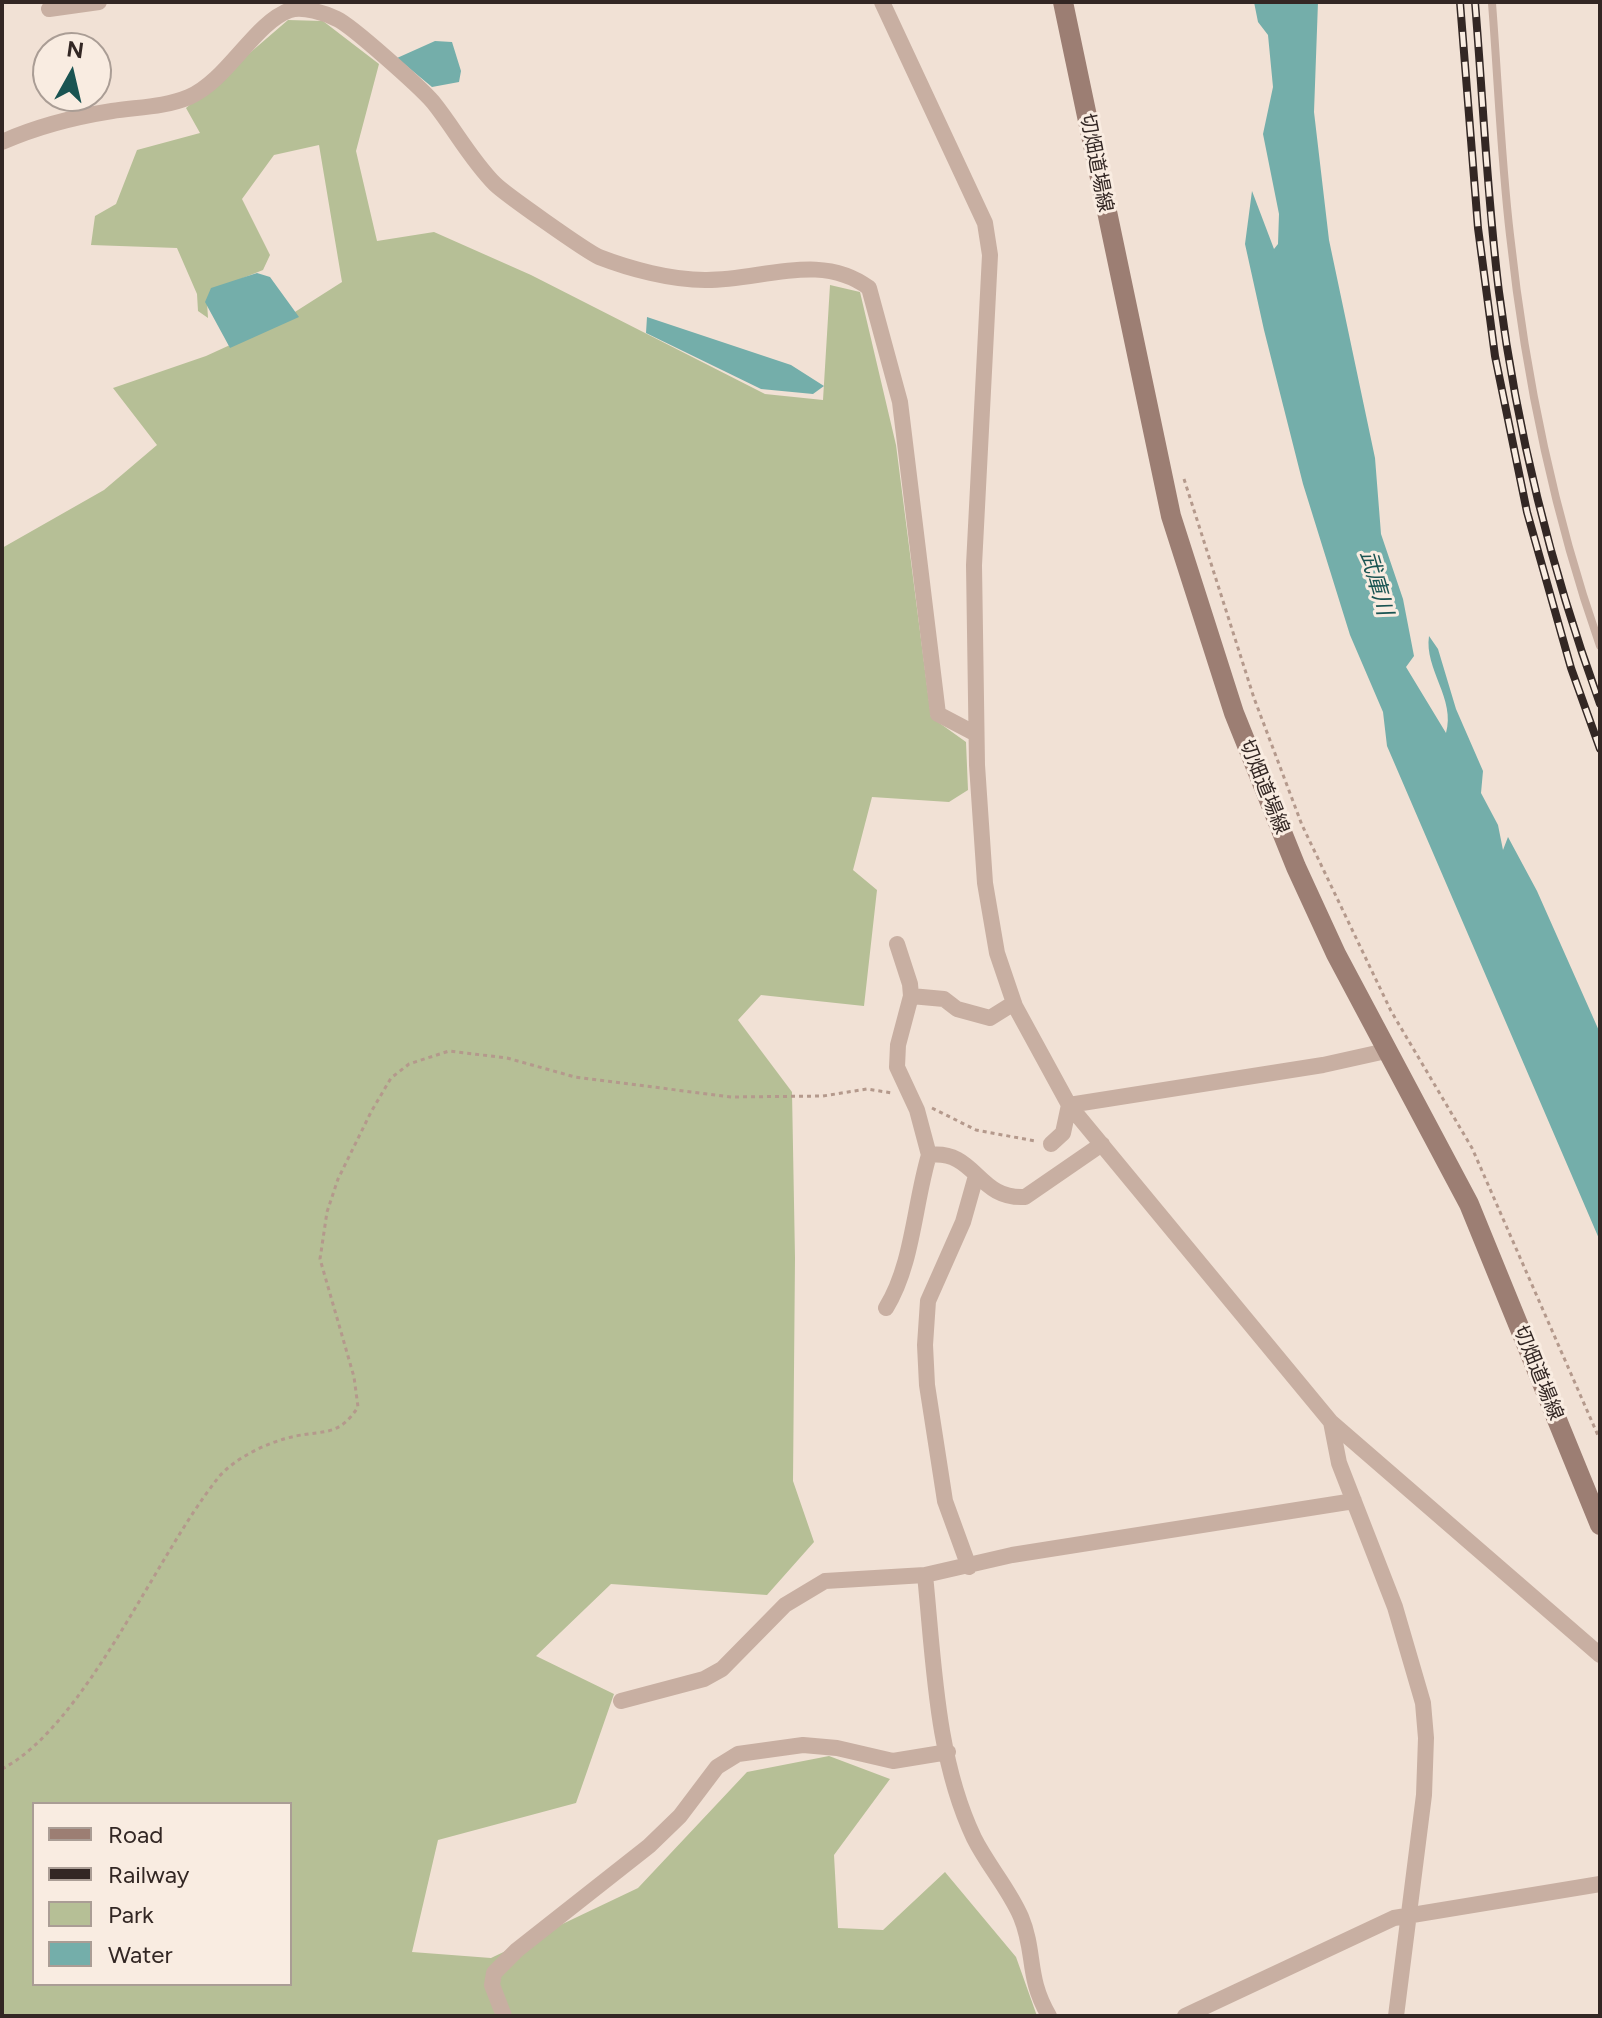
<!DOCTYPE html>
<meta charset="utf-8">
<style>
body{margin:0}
#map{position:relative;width:1602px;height:2018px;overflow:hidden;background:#f1e1d5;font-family:Figtree,sans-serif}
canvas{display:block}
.frame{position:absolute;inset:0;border:4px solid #332724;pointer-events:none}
.legend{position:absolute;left:32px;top:1802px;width:260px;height:184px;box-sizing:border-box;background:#f9ece1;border:2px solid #aa9d95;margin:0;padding:10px 14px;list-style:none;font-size:24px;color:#332724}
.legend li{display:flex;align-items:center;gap:16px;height:40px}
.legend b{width:40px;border:2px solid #aa9d95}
.north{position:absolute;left:32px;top:32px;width:80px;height:80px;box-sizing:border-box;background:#f9ece1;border:2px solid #aa9d95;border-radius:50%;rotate:8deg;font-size:22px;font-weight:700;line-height:32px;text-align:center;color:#332724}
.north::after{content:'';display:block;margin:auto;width:28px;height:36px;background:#1a5452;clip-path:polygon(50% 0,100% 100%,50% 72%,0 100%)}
</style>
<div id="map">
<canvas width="1602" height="2018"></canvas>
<div class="frame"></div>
<ul class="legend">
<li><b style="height:10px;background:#9c7e73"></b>Road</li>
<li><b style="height:10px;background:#332724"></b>Railway</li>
<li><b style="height:22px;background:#b6bf96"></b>Park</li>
<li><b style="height:22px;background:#74aeaa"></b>Water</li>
</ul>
<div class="north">N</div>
</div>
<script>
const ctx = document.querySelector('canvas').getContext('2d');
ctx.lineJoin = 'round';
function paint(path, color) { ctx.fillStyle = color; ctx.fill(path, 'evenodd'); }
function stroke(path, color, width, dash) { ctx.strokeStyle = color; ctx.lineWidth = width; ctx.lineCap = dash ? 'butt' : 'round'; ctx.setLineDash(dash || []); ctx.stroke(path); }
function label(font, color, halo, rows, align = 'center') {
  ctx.font = font + ' Figtree,"Noto Sans JP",sans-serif'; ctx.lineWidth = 6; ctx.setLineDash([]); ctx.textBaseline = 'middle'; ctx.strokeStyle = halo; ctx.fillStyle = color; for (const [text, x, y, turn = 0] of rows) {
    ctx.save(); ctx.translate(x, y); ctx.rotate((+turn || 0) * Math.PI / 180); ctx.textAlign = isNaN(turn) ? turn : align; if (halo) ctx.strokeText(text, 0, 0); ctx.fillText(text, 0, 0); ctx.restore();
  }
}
paint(new Path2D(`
 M288 20 323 21 379 64 356 151 377 241 434 232 531 275 765 394 823 400 830 285 860 292 896 445 931 717 966 742 968 790 949 802 872 797 853 870 877 890 864 1006 761 995 738 1020 792 1092 795 1258 793 1481 814 1542 767 1595 611 1584 536 1656 614 1694 576 1803 438 1840 412 1952 491 1958 638 1888 747 1772 829 1756 890 1779 834 1855 838 1928 883 1930 945 1872 1016 1957 1037 2016H2V548L104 490 157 445 113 388 206 356 276 324 342 282 319 145 274 155 242 199 270 255 263 270 213 290 207 302 208 318 198 311 197 294 177 248 91 245 95 216 116 204 137 150 200 133 186 108ZM34 1804H290V1984H34Z`), '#b6bf96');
paint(new Path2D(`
 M1254 2H1318L1314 112 1329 240 1375 458 1381 534 1403 599 1414 656 1406 667 1446 733C1456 699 1424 669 1429 636L1438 649 1456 709 1483 771 1481 793 1498 825 1503 850 1508 837 1537 891 1600 1033V1241L1387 746 1383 712 1350 635 1303 484 1264 330 1245 244 1252 191 1274 249 1278 244 1279 214 1263 134 1273 87 1268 35 1258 22Z
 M435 41 452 42 461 71 459 82 432 87 397 58Z
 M257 273 270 277 299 317 230 348 205 302 211 288Z
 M647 317 791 365 824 386 813 394 761 389 646 333Z`), '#74aeaa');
stroke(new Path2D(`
 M1184 479 1254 698 1302 825 1391 1011 1472 1148 1600 1440
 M932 1108 976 1130 1035 1141
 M2 1769C86 1725 155 1557 218 1478 234 1458 270 1441 296 1436 326 1430 339 1436 358 1407L354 1377 320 1259 327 1212 338 1179 371 1112 391 1078 409 1064 449 1051 507 1058 575 1077 731 1097 823 1096 867 1089 892 1093`), '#b4998c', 3, [4, 4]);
stroke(new Path2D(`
 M1492 3C1498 80 1501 158 1510 235 1525 373 1554 515 1600 646`), '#c8afa2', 8);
stroke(new Path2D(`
 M882 2 985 223 990 255 974 565 977 765 985 883 997 953 1015 1006 1069 1105 1331 1422 1600 1655
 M49 9 99 2
 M2 142C38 126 74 117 112 111 139 107 165 107 189 97 228 80 254 23 290 10 303 6 325 13 337 19 352 26 420 87 433 102 454 128 471 160 495 184 505 194 586 251 599 257 630 269 671 280 705 280 760 281 820 251 869 288L900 402 938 714 976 734
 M897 944 910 984 911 996 898 1045 897 1067 917 1110 929 1155
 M911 996 944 999 957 1009 990 1018 1014 1003
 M1051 1144 1063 1133 1069 1105 1323 1065 1386 1051
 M886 1308C913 1264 914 1205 929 1155 976 1149 977 1200 1025 1197L1102 1144
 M1331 1422 1339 1463 1395 1607 1423 1703 1426 1738 1424 1795 1396 2016
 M969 1567 945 1501 927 1385 925 1345 928 1301 963 1222 976 1176
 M925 1575C934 1663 936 1758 974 1838 988 1866 1009 1889 1021 1917 1036 1953 1026 1977 1049 2016
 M621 1701 704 1679 722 1669 785 1605 825 1581 925 1575 1012 1555 1354 1501
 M504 2016 492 1985 494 1973 517 1950 649 1846 680 1816 717 1767 738 1754 803 1745 837 1748 893 1761 948 1752
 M1185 2016 1394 1918 1600 1884`), '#c8afa2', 16);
stroke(new Path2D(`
 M1063 2 1171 516 1234 713 1296 867 1336 954 1469 1204 1600 1525`), '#9c7e73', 20);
const rail = new Path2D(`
 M1460 2 1478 228 1495 356 1527 512 1571 668 1600 749
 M1475 2C1483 99 1487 196 1499 292 1517 431 1552 572 1600 704`);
stroke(rail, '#332724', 8);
stroke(rail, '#f9ece1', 5, [15]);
label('20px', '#332724', '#f9ece1', [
 ["切畑道場線",1096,163,79],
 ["切畑道場線",1264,787,68],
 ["切畑道場線",1538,1373,68]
]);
label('italic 22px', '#1a5452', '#f9ece1', [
 ["武庫川",1376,583,74]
]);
</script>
